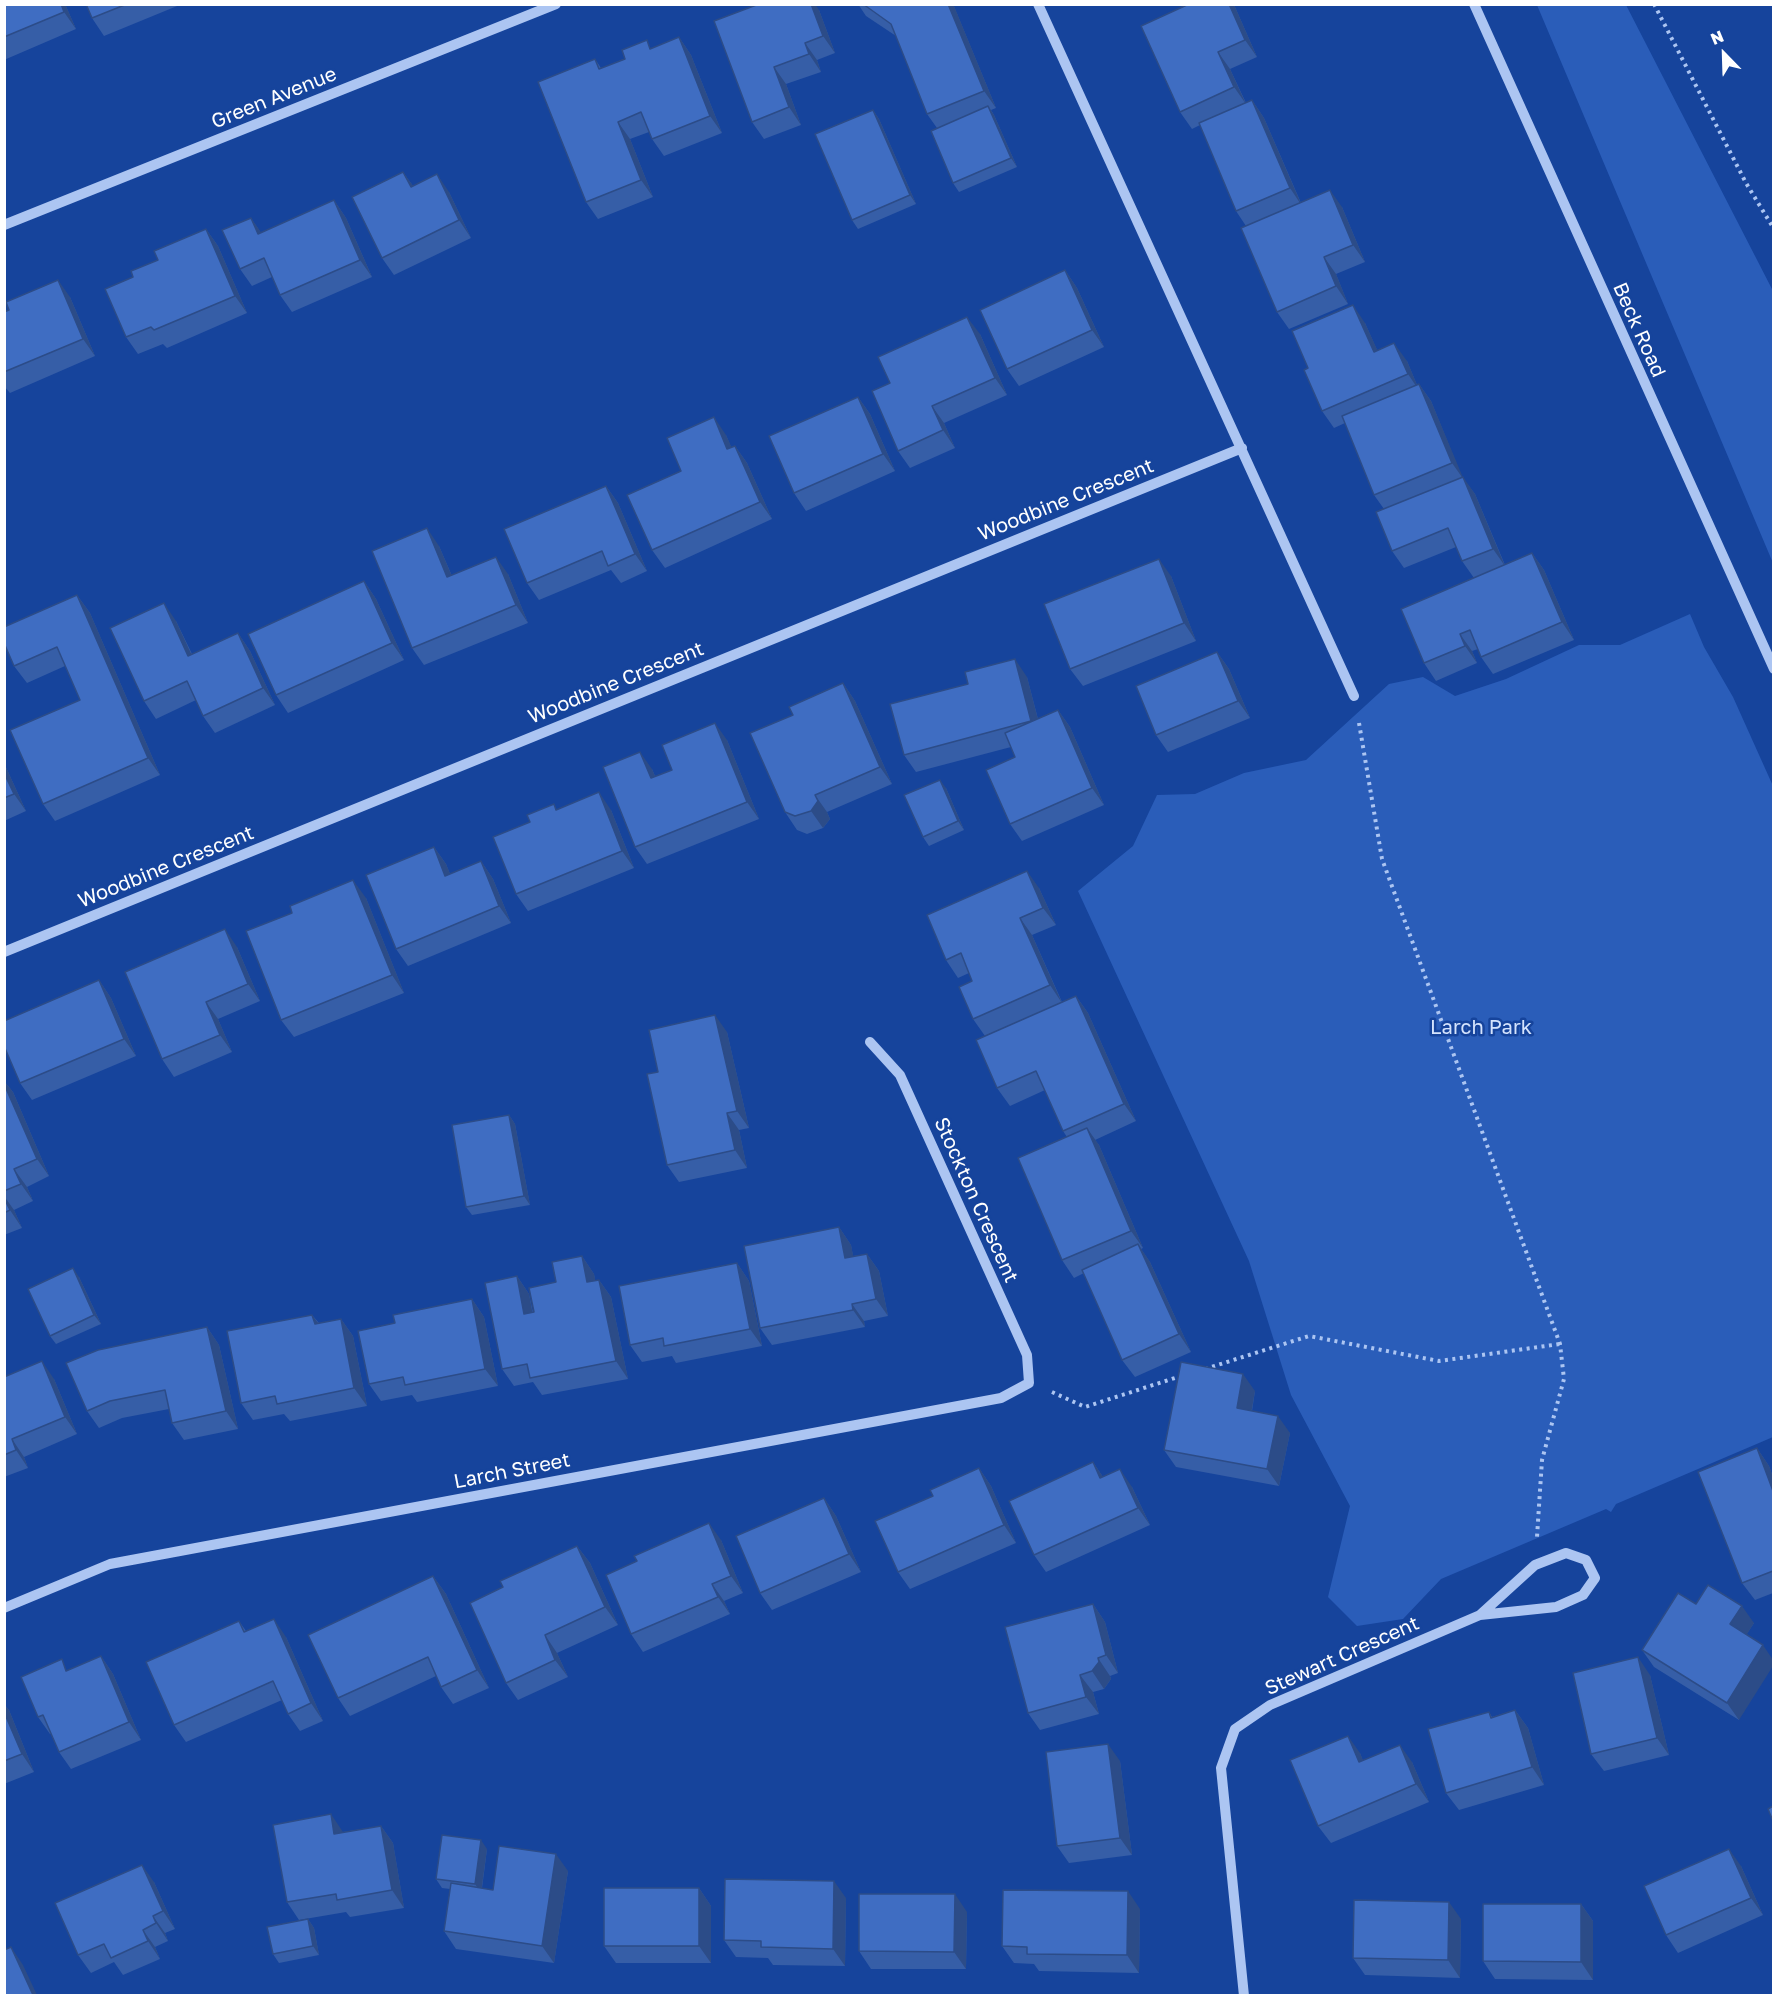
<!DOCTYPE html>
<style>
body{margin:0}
#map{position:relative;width:1778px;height:2000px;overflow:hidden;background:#16449c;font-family:"Golos Text",sans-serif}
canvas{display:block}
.frame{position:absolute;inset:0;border:6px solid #fff;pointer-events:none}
.north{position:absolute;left:1694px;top:24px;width:60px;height:60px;-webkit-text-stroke:4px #16449c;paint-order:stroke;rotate:337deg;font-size:16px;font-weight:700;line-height:24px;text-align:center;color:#fff}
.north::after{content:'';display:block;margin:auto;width:21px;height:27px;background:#fff;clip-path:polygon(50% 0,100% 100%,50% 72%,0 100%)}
</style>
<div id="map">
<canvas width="1778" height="2000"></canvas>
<div class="frame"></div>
<div class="north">N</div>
</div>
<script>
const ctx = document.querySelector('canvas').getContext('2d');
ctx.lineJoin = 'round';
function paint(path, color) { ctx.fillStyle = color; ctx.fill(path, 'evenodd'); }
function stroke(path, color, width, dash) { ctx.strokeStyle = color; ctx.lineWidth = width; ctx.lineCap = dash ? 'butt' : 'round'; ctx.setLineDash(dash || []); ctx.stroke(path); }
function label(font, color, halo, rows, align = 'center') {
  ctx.font = font + ' "Golos Text",sans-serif'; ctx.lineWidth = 5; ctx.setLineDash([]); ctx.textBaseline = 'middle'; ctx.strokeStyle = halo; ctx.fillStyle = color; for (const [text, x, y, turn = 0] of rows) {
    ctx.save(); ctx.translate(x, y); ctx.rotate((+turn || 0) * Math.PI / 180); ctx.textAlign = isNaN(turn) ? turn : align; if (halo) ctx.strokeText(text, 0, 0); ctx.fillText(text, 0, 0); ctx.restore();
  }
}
paint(new Path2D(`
 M1537 5H1626L1773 291V563Z
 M1690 614 1704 647 1733 697 1773 786V1437L1616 1504 1611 1512 1606 1509 1441 1579 1403 1619 1357 1626 1328 1597 1350 1506 1291 1395 1249 1261 1078 891 1133 846 1157 795 1195 794 1244 773 1306 760 1389 684 1423 677 1455 696 1506 679 1579 645H1620Z`), '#2a5db9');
stroke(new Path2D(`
 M1654 4 1746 183 1774 229
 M1359 723 1382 859 1560 1344 1564 1379 1542 1460 1537 1537
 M1205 1369 1309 1336 1439 1361 1560 1344
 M1052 1392 1085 1407 1181 1376`), '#acc5f2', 4, [3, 4.5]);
stroke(new Path2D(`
 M1038 4 1354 696
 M1474 4 1774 669
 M4 225 556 4
 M4 952 1242 448
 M4 1608 110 1564 1001 1398 1029 1383 1027 1355 900 1075 870 1042
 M1244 1996 1221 1768 1235 1729 1270 1705 1480 1615 1535 1565 1566 1553 1586 1560 1595 1578 1583 1595 1556 1607 1480 1615`), '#acc5f2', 10);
paint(new Path2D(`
 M4 4H65L76 29 4 60Z
 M86 4H182L104 36 92 18Z
 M858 4H953L996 108 991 110 994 115 1017 167 959 192 953 183 937 128 927 114 896 36 866 16Z
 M1189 4H1233L1235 7 1257 57 1230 69 1246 103 1252 100 1264 118 1301 203 1342 207 1365 262 1336 274 1348 304 1289 329 1277 312 1246 226 1236 211 1200 125 1192 129 1180 112Z
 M819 10 835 53 817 60 821 72 786 84 801 125 764 139 752 122 714 21Z
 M679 37 691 55 722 133 664 156 652 139 649 132 630 139 653 197 598 219 586 202 595 59 601 68Z
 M873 110 879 119 916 204 858 229 852 220Z
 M403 172 413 186 449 192 471 238 394 275 382 258Z
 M334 200 346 218 372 277 292 312 280 295 272 277 252 286 240 269 251 218 261 233Z
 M206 229 218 246 247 313 167 348 163 344 138 354 126 337 133 277Z
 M1065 270 1077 288 1104 347 1019 386 1007 369Z
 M70 297 95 356 10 393 4 386V312Z
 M1365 323 1377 350 1407 361 1417 385 1419 384 1431 401 1462 477 1475 494 1505 565 1532 553 1544 570 1574 640 1493 674 1481 657 1478 649 1472 651 1477 663 1436 681 1424 663 1474 578 1462 561 1456 547 1404 568 1392 551 1384 509 1374 495 1345 423 1334 428 1322 411 1308 368Z
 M980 334 1007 395 944 423 955 448 910 468 898 451 890 383Z
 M858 397 870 414 895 471 806 511 794 493Z
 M726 435 731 447 735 446 747 463 772 519 665 568 652 550 681 471Z
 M606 486 618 503 647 571 621 583 611 570 539 600 527 583Z
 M439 546 452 576 508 574 528 623 424 665 412 648Z
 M1171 576 1196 641 1083 686 1070 669Z
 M364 581 376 599 404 660 288 713 276 695Z
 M77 595 90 613 160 775 55 821 43 804 80 700 65 666 27 683 14 666Z
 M176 621 192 654 238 633 250 651 275 705 215 733 203 716 196 700 156 719 144 701Z
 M1217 652 1229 669 1250 718 1168 752 1156 735Z
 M1027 677 1038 719 1058 710 1070 727 1104 805 1022 841 1010 824 1015 757 1011 747 916 772 904 755Z
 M843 683 855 701 892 784 827 812 830 819 823 828 807 834 797 830 785 812 793 715Z
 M727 740 759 819 647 864 635 847 652 769 655 776 672 770Z
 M4 763 26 811 4 821Z
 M946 788 964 830 929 846 923 837Z
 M558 809 611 810 634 868 528 911 516 894 530 822Z
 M434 847 446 864 450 874 481 861 493 879 511 923 408 966 396 949Z
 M1039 888 1056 925 1032 935 1062 1002 1076 996 1088 1013 1136 1121 1095 1140 1099 1145 1143 1248 1141 1249 1150 1262 1191 1352 1135 1377 1122 1360 1084 1273 1074 1278 1062 1260 1067 1137 1063 1131 1045 1090 1010 1106 997 1088 1026 1018 985 1036 973 1019 972 981 969 973 958 978 946 960Z
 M366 898 404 993 294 1037 281 1020Z
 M237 947 260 1001 218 1019 232 1052 174 1077 162 1059Z
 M99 980 111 998 136 1056 32 1100 20 1083Z
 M727 1032 749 1128 739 1130 747 1168 679 1182 667 1165 658 1072Z
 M4 1081 13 1092 49 1176 27 1187 33 1201 14 1210 22 1228 4 1235Z
 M509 1115 515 1124 530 1205 472 1215 466 1207Z
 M839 1227 851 1245 853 1256 867 1254 879 1271 888 1316 864 1321 865 1327 772 1345 760 1328Z
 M582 1256 594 1274 595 1280H599L611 1297 628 1379 542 1395 533 1382 514 1386 502 1369 517 1276 529 1294 533 1312H534L556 1282Z
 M737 1263 749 1281 762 1346 676 1363 672 1356 642 1362 630 1345Z
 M79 1277 101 1324 56 1344 50 1336Z
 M472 1299 484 1317 498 1386 417 1402 412 1395 381 1401 369 1384 395 1323Z
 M312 1315 319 1323 341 1319 353 1336 367 1406 290 1421 284 1414 253 1420 241 1403Z
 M207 1327 219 1345 238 1429 184 1440 172 1423 169 1409 122 1418 99 1428 87 1411Z
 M4 1377 54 1379 77 1434 24 1457 28 1468 4 1477Z
 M1255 1391 1252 1411 1290 1433 1279 1486 1176 1467 1164 1450Z
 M1757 1448 1769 1466 1773 1477V1593L1755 1600 1742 1583Z
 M1093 1462 1103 1477 1132 1487 1150 1525 1046 1572 1034 1555Z
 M979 1468 991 1486 1016 1543 910 1589 898 1572 933 1496Z
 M824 1498 836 1516 861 1572 772 1610 760 1593Z
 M721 1540 743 1593 724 1601 730 1614 643 1652 631 1634Z
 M577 1546 590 1563 618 1625 557 1653 568 1677 518 1700 506 1683 503 1587Z
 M433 1576 446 1594 489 1688 453 1704 441 1687 436 1676 350 1716 338 1698Z
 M1093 1604 1105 1622 1118 1673 1110 1676 1111 1679 1104 1689 1093 1692 1099 1714 1040 1730 1028 1713Z
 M1696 1604 1754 1623 1746 1635 1739 1720 1654 1667 1642 1650Z
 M239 1621 246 1631 286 1637 323 1721 300 1731 288 1714 282 1700 186 1742 174 1725Z
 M101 1656 113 1674 141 1740 71 1769 59 1752 51 1734H50L38 1717 69 1670Z
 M1650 1675 1669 1755 1604 1771 1591 1754Z
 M4 1704 9 1710 34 1772 4 1784Z
 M1515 1710 1528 1728 1544 1785 1459 1810 1446 1793 1489 1712 1492 1717Z
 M1360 1753 1363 1761 1412 1762 1429 1802 1331 1843 1318 1826Z
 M1120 1761 1132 1855 1069 1863 1057 1846Z
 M381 1826 393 1843 404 1908 350 1917 346 1912 299 1920 287 1902 343 1832Z
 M487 1849 482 1888 493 1890 568 1871 554 1963 456 1949 444 1931 450 1889 442 1888 436 1879Z
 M1741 1866 1763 1915 1678 1953 1666 1935Z
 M154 1882 175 1929 165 1933 168 1941 155 1947 160 1959 123 1975 114 1962 91 1973 78 1955Z
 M699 1888 711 1906V1963H616L604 1946Z
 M846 1898 845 1966 773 1965 768 1958 736 1957 724 1940Z
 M1581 1904 1593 1921V1980L1495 1979 1483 1961Z
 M1140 1909 1139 1973 1039 1971 1034 1964 1014 1963 1002 1946Z
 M967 1912 966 1969H871L859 1951Z
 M308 1919 314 1928 319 1955 279 1963 273 1954Z
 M1461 1919 1460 1978 1365 1975 1353 1958Z`), '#365ea7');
paint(new Path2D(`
 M61 4H65L76 29 64 12Z
 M811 4H815L819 10 835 53 823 36Z
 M948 4H953L954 6 996 108 984 91Z
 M1229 4H1233L1235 7 1257 57 1245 40Z
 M679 37 691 55 722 133 710 116Z
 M805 43 817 60 821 72 809 54Z
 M1218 52 1230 69 1246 104 1234 87Z
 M774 67 786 84 801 125 789 107Z
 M1252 100 1264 118 1302 206 1290 188Z
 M988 106 994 115 1017 167 1011 158Z
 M873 110 879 119 916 204 910 195Z
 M618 122 630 139 653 197 641 180Z
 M403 172 416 190 411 187Z
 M437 174 449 192 471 238 459 220Z
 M1330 190 1342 207 1365 262 1353 245Z
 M334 200 346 218 372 277 360 260Z
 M251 218 263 235 258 234Z
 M206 229 218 246 247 313 235 296Z
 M1324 257 1336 274 1348 304 1336 286Z
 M1065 270 1077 288 1104 347 1092 330Z
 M58 280 70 297 95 356 83 339Z
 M1353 305 1365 323 1386 369 1374 352Z
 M967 317 980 334 1007 395 995 378Z
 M1394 343 1407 361 1420 392 1408 374Z
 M1419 384 1431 401 1464 480 1452 463Z
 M858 397 870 414 895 471 883 454Z
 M932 406 944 423 955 448 943 430Z
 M714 417 726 435 740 466 727 449Z
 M735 446 747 463 772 519 760 502Z
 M1463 477 1475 494 1505 566 1493 549Z
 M606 486 618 503 647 571 635 554Z
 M427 528 439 546 460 595 447 577Z
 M1532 553 1544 570 1574 640 1562 622Z
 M496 557 508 574 528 623 516 605Z
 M1159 559 1171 576 1196 641 1184 623Z
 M364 581 376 599 404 660 392 643Z
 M77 595 90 613 160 775 148 758Z
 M164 603 176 621 200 673 188 656Z
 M238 633 250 651 275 705 263 688Z
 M1460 634 1472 651 1477 663 1465 646Z
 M1217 652 1229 669 1250 718 1238 701Z
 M1015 659 1027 677 1043 739 1031 721Z
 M843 683 855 701 892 784 880 767Z
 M1058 710 1070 727 1104 805 1092 788Z
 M715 723 727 740 759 819 747 802Z
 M640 752 652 769 663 795 651 778Z
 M4 763 26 811 14 794 4 773Z
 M940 780 946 788 964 830 958 821Z
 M599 792 611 810 634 868 622 851Z
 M815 795 827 812 830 819 823 828 811 811Z
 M434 847 446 864 458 893 445 876Z
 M481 861 493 879 511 923 499 906Z
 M1027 871 1039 888 1056 925 1043 908Z
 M353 880 366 898 404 993 392 975Z
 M1020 918 1032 935 1062 1003 1050 985Z
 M225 929 237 947 260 1001 248 984Z
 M99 980 111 998 136 1056 124 1039Z
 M1076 996 1088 1013 1136 1121 1124 1104Z
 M206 1002 218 1019 232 1052 220 1035Z
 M715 1015 727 1032 749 1128 737 1111Z
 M4 1081 13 1092 49 1176 37 1159 4 1084Z
 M727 1113 739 1130 747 1168 735 1150Z
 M509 1115 515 1124 530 1205 524 1196Z
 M1087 1128 1099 1145 1143 1248 1131 1231Z
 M14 1169 27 1187 33 1201 21 1184Z
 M4 1196 14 1210 22 1228 10 1210Z
 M839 1227 851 1245 857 1275 845 1258Z
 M1138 1244 1150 1262 1191 1352 1179 1334Z
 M867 1254 879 1271 888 1316 876 1299Z
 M582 1256 594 1274 599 1299 587 1282Z
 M737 1263 749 1281 762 1346 750 1329Z
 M73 1268 79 1277 101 1324 94 1315Z
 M517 1276 529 1294 536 1331 524 1314Z
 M599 1280 611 1297 628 1379 616 1361Z
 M472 1299 484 1317 498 1386 485 1369Z
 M852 1304 864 1321 865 1327 853 1310Z
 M312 1315 325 1332 315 1324Z
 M341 1319 353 1336 367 1406 354 1388Z
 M207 1327 219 1345 238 1429 226 1411Z
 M42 1361 54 1379 77 1434 65 1417Z
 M1243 1374 1255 1391 1249 1426 1237 1408Z
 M1278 1416 1290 1433 1279 1486 1267 1469Z
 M12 1439 24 1457 28 1468 16 1450Z
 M1757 1448 1769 1466 1773 1477V1491Z
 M1093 1462 1105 1480 1100 1478Z
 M979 1468 991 1486 1016 1543 1004 1525Z
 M1120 1469 1132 1487 1150 1525 1138 1508Z
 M824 1498 836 1516 861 1572 849 1554Z
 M709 1523 721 1540 743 1593 731 1576Z
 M577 1546 590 1563 618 1625 605 1607Z
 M433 1576 446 1594 489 1688 477 1670Z
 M712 1584 724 1601 730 1614 718 1597Z
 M1093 1604 1105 1622 1118 1673 1106 1655Z
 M1742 1606 1754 1623 1742 1642 1730 1624Z
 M274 1619 286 1637 323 1721 311 1703Z
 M545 1635 557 1653 568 1677 555 1660Z
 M1763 1645 1773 1660V1666L1739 1720 1727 1703Z
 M101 1656 113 1674 141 1740 129 1722Z
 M1638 1657 1650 1675 1669 1755 1657 1738Z
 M1098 1658 1110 1676 1111 1679 1104 1689 1092 1671Z
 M1080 1675 1093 1692 1099 1714 1086 1697Z
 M4 1704 9 1710 34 1772 22 1754 4 1712Z
 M1515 1710 1528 1728 1544 1785 1532 1767Z
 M1348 1736 1360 1753 1371 1780 1359 1762Z
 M1108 1744 1120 1761 1132 1855 1120 1838Z
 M1400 1745 1412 1762 1429 1802 1416 1784Z
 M331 1814 343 1832 347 1851 334 1834Z
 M381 1826 393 1843 404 1908 392 1890Z
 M481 1840 487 1849 481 1893 475 1884Z
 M1729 1849 1741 1866 1763 1915 1751 1898Z
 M556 1854 568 1871 554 1963 542 1946Z
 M142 1865 154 1882 175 1929 163 1911Z
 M834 1881 846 1898 845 1966 833 1949Z
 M699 1888 711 1906V1963L699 1946Z
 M1128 1891 1140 1909 1139 1973 1127 1955Z
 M955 1894 967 1912 966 1969 954 1952Z
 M1449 1902 1461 1919 1460 1978 1448 1960Z
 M1581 1904 1593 1921V1980L1581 1962Z
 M153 1916 165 1933 168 1941 156 1923Z
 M308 1919 314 1928 319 1955 313 1946Z
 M143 1930 155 1947 160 1959 148 1941Z
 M11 1947 23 1965 37 1995H33Z`), '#2c4c88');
const building = new Path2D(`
 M4 4H61L64 12 4 37Z
 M86 4H127L92 18Z
 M759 4H811L823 36 805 43 809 54 774 67 789 107 752 122 714 21Z
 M863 4H948L984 91 927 114 891 24Z
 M1189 4H1229L1245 40 1218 52 1234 87 1180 112 1141 26Z
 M679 37 710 116 652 139 641 112 618 122 641 180 586 202 538 82 595 59 599 69 625 59 622 50 647 40 650 49Z
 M1252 100 1290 188 1236 211 1199 123Z
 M988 106 1011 158 953 183 931 131Z
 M873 110 910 195 852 220 815 134Z
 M403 172 411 187 437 174 459 220 382 258 352 197Z
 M1330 190 1353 245 1324 257 1336 286 1277 312 1241 228Z
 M334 200 360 260 280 295 264 258 240 269 222 230 251 218 258 234Z
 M206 229 235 296 154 330 151 327 126 337 105 289 133 277 131 271 158 260 154 251Z
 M1065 270 1092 330 1007 369 980 310Z
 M58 280 83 339 4 372V312L9 310 6 302Z
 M1353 305 1374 352 1394 343 1408 374 1322 411 1304 370 1308 368 1292 331Z
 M967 317 995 378 932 406 943 430 898 451 872 391 890 383 878 357Z
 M1419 384 1452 463 1374 495 1342 416Z
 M858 397 883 454 794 493 769 436Z
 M714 417 727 449 735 446 760 502 652 550 627 495 681 471 667 438Z
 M1463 477 1493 549 1462 561 1448 528 1392 551 1376 512Z
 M606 486 635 554 608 566 602 551 527 583 504 529Z
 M427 528 447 577 496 557 516 605 412 648 372 551Z
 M1532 553 1562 622 1481 657 1470 630 1460 634 1465 646 1424 663 1401 609Z
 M1159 559 1184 623 1070 669 1044 604Z
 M364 581 392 643 276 695 248 634Z
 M77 595 148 758 43 804 10 730 80 700 57 647 14 666 4 643V627Z
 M164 603 188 656 238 633 263 688 203 716 187 681 144 701 110 628Z
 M1217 652 1238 701 1156 735 1136 686Z
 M1015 659 1031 721 904 755 890 704 968 684 965 672Z
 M843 683 880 767 815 795 818 801 811 811 795 816 785 812 750 733 793 715 789 707Z
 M1058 710 1092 788 1010 824 986 770 1015 757 1005 733Z
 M715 723 747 802 635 847 603 767 640 752 651 778 672 770 662 745Z
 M4 773 14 794 4 798Z
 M940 780 958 821 923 837 904 795Z
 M599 792 622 851 516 894 493 837 530 822 527 815 554 804 556 810Z
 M434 847 445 876 481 861 499 906 396 949 366 875Z
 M1027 871 1043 908 1020 918 1050 985 973 1019 959 987 972 981 961 953 946 960 927 915Z
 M353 880 392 975 281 1020 246 931 292 913 290 906Z
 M225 929 248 984 206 1002 220 1035 162 1059 125 972Z
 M99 980 124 1039 20 1083 4 1046V1021Z
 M1076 996 1124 1104 1063 1131 1036 1071 997 1088 976 1040Z
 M715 1015 737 1111 727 1113 735 1150 667 1165 647 1074 658 1072 649 1030Z
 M4 1084 37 1159 14 1169 21 1184 4 1191Z
 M509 1115 524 1196 466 1207 452 1125Z
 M1087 1128 1131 1231 1062 1260 1018 1158Z
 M4 1198 10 1210 4 1213Z
 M839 1227 845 1258 867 1254 876 1299 852 1304 853 1310 760 1328 744 1246Z
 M1138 1244 1179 1334 1122 1360 1082 1270Z
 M582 1256 587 1282 599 1280 616 1361 530 1378 527 1364 502 1369 485 1283 517 1276 524 1314 534 1312 529 1288 556 1282 552 1262Z
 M737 1263 750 1329 664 1346 663 1338 630 1345 619 1286Z
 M73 1268 94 1315 50 1336 28 1289Z
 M472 1299 485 1369 405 1385 403 1377 369 1384 358 1331 395 1323 393 1315Z
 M312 1315 315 1324 341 1319 354 1388 277 1404 275 1396 241 1403 227 1331Z
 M207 1327 226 1411 172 1423 165 1390 110 1401 87 1411 66 1363 98 1350Z
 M42 1361 65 1417 12 1439 16 1450 4 1455V1377Z
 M1181 1362 1243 1374 1237 1408 1278 1416 1267 1469 1164 1450Z
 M1757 1448 1773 1491V1571L1742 1583 1698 1472Z
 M1093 1462 1100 1478 1120 1469 1138 1508 1034 1555 1009 1501Z
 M979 1468 1004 1525 898 1572 875 1521 933 1496 930 1490Z
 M824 1498 849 1554 760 1593 736 1536Z
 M709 1523 731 1576 712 1584 718 1597 631 1634 606 1575 637 1561 634 1556Z
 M577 1546 605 1607 545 1635 555 1660 506 1683 470 1603 503 1587 500 1581Z
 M433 1576 477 1670 441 1687 428 1657 338 1698 308 1635Z
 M1708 1585 1742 1606 1730 1624 1763 1645 1727 1703 1642 1650 1678 1593 1696 1604Z
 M1093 1604 1106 1655 1098 1658 1099 1662 1092 1671 1080 1675 1086 1697 1028 1713 1005 1627Z
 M274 1619 311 1703 288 1714 273 1681 174 1725 146 1662 239 1621 244 1632Z
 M101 1656 129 1722 59 1752 43 1715 38 1717 21 1677 62 1659 66 1671Z
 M1638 1657 1657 1738 1591 1754 1573 1673Z
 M1515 1710 1532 1767 1446 1793 1428 1729 1489 1712 1491 1718Z
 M4 1712 22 1754 4 1761Z
 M1348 1736 1359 1762 1400 1745 1416 1784 1318 1826 1290 1760Z
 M1108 1744 1120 1838 1057 1846 1046 1752Z
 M1773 1806V1821L1768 1809Z
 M331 1814 334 1834 381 1826 392 1890 337 1900 336 1894 287 1902 273 1825Z
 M442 1835 481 1840 475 1884 436 1879Z
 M499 1846 556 1854 542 1946 444 1931 451 1883 493 1890Z
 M1729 1849 1751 1898 1666 1935 1644 1886Z
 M142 1865 163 1911 153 1916 156 1923 143 1930 148 1941 111 1958 104 1944 78 1955 55 1903Z
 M725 1879 834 1881 833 1949 761 1947V1941L724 1940Z
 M604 1888H699V1946H604Z
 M1003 1890 1128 1891 1127 1955 1027 1954V1947L1002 1946Z
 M859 1894H955L954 1952 859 1951Z
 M1354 1900 1449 1902 1448 1960 1353 1958Z
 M1483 1904H1581V1962L1483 1961Z
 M308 1919 313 1946 273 1954 267 1927Z
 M11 1947 33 1995H4V1950Z`);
paint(building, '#3f6dc2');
stroke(building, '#2c4c88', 1.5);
label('20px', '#fff', '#16449c', [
 ["Green Avenue",274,98,-22],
 ["Beck Road",1639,330,66],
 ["Woodbine Crescent",1066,500,-22],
 ["Woodbine Crescent",616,683,-22],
 ["Woodbine Crescent",166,867,-22],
 ["Stockton Crescent",976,1200,66],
 ["Larch Street",512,1471,-11],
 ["Stewart Crescent",1342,1656,-24]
]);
label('20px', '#d4e3fd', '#16449c', [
 ["Larch Park",1481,1028]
]);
</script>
